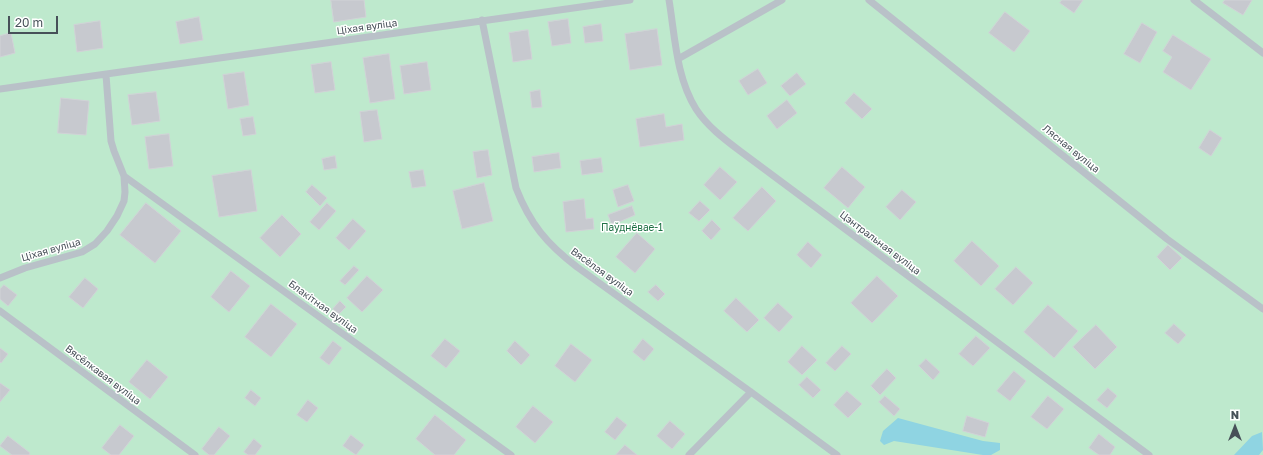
<!DOCTYPE html>
<meta charset="utf-8">
<style>
body{margin:0}
#map{position:relative;width:1263px;height:455px;overflow:hidden;background:#efecec;font-family:"Golos Text",sans-serif}
canvas{display:block}
.north{position:absolute;left:1215px;top:407px;width:40px;height:40px;-webkit-text-stroke:3px #fff;paint-order:stroke;rotate:0deg;font-size:11px;font-weight:700;line-height:16px;text-align:center;color:#475058}
.north::after{content:'';display:block;margin:auto;width:14px;height:18px;background:#475058;clip-path:polygon(50% 0,100% 100%,50% 72%,0 100%)}
.scale{position:absolute;left:8px;top:16px;width:50px;height:18px;box-sizing:border-box;border:2px solid #475058;border-top:0;padding-left:5px;font-size:12px;line-height:14px;white-space:nowrap;color:#475058;-webkit-text-stroke:3px #fff;paint-order:stroke}
</style>
<div id="map">
<canvas width="1263" height="455"></canvas>
<div class="north">N</div>
<div class="scale">20 m</div>
</div>
<script>
const ctx = document.querySelector('canvas').getContext('2d');
ctx.lineJoin = 'round';
function paint(path, color) { ctx.fillStyle = color; ctx.fill(path, 'evenodd'); }
function stroke(path, color, width, dash) { ctx.strokeStyle = color; ctx.lineWidth = width; ctx.lineCap = dash ? 'butt' : 'round'; ctx.setLineDash(dash || []); ctx.stroke(path); }
function label(font, color, halo, rows, align = 'center') {
  ctx.font = font + ' "Golos Text",sans-serif'; ctx.lineWidth = 3; ctx.setLineDash([]); ctx.textBaseline = 'middle'; ctx.strokeStyle = halo; ctx.fillStyle = color; for (const [text, x, y, turn = 0] of rows) {
    ctx.save(); ctx.translate(x, y); ctx.rotate((+turn || 0) * Math.PI / 180); ctx.textAlign = isNaN(turn) ? turn : align; if (halo) ctx.strokeText(text, 0, 0); ctx.fillText(text, 0, 0); ctx.restore();
  }
}
paint(new Path2D(`
 M0 0H1263V455H0Z`), '#bee9cd');
paint(new Path2D(`
 M898 418 983 441 1000 443V450L991 455H983L894 441 884 445 880 441 883 431Z
 M1262 432 1263 450 1259 455H1234L1252 436Z`), '#8fd4e2');
const building = new Path2D(`
 M331 0H364L366 17 334 22Z
 M1062 0H1083L1074 13 1060 3Z
 M1225 0H1252L1243 15 1223 3Z
 M1005 12 1030 31 1014 52 989 33Z
 M199 17 203 40 180 44 176 22Z
 M568 19 571 43 552 46 548 22Z
 M100 21 103 48 77 52 74 25Z
 M1142 23 1157 32 1140 63 1124 54Z
 M601 24 603 41 585 43 583 27Z
 M657 29 662 65 630 70 625 34Z
 M528 30 532 59 513 62 509 33Z
 M11 33 15 53 0 57V36Z
 M1173 35 1211 59 1191 90 1163 72 1172 57 1163 51Z
 M389 54 395 99 370 103 363 58Z
 M331 62 335 90 315 93 311 65Z
 M427 62 431 90 404 94 400 66Z
 M758 69 767 83 748 95 739 81Z
 M244 72 249 105 228 109 223 75Z
 M797 73 806 84 790 96 781 86Z
 M540 90 542 107 532 108 530 92Z
 M156 92 160 121 132 125 128 95Z
 M854 93 872 109 862 119 845 103Z
 M61 98 89 101 86 135 58 133Z
 M787 100 797 113 777 129 767 116Z
 M377 110 382 139 364 142 360 112Z
 M664 114 666 127 682 124 684 140 640 147 636 119Z
 M253 117 256 134 243 136 240 119Z
 M1210 130 1222 138 1211 156 1199 148Z
 M169 134 173 166 149 169 145 137Z
 M488 150 492 175 477 178 473 152Z
 M559 153 561 168 534 172 532 157Z
 M335 156 337 168 324 170 322 159Z
 M601 158 603 172 582 175 580 161Z
 M720 167 737 182 720 200 704 185Z
 M842 167 865 187 848 208 824 188Z
 M251 170 257 211 219 217 212 176Z
 M423 170 426 186 412 188 409 172Z
 M484 183 493 221 462 229 453 191Z
 M312 185 327 198 320 206 306 192Z
 M628 185 634 201 618 207 613 190Z
 M762 187 776 201 748 231 733 218Z
 M902 190 916 202 900 220 886 207Z
 M584 199 586 219 593 218 594 229 566 232 563 202Z
 M700 201 710 210 699 221 689 213Z
 M146 203 181 231 155 263 120 235Z
 M327 203 336 211 319 230 310 222Z
 M632 206 635 215 612 225 608 215Z
 M282 215 301 234 280 257 260 238Z
 M353 219 366 231 349 250 336 238Z
 M712 220 721 229 711 240 702 231Z
 M637 233 655 249 635 273 616 257Z
 M972 241 999 266 981 286 954 261Z
 M808 242 822 255 811 268 797 255Z
 M1168 245 1182 258 1170 270 1157 257Z
 M354 266 359 270 345 285 340 281Z
 M1016 267 1033 283 1013 305 995 289Z
 M231 271 250 286 229 312 211 297Z
 M367 276 383 290 362 312 347 298Z
 M877 276 898 296 872 323 851 303Z
 M85 278 98 289 83 308 69 297Z
 M4 285 17 295 8 306 0 299V289Z
 M656 285 665 294 658 301 648 292Z
 M736 298 759 320 747 332 724 311Z
 M340 301 346 307 339 314 333 309Z
 M778 303 793 317 779 332 764 318Z
 M271 304 297 324 271 357 245 337Z
 M1048 305 1078 331 1054 358 1024 332Z
 M1174 324 1186 335 1178 344 1165 333Z
 M1096 325 1117 347 1095 369 1073 347Z
 M976 336 990 348 973 366 959 354Z
 M445 339 460 351 446 368 431 356Z
 M643 339 654 349 644 361 633 352Z
 M333 341 342 348 329 365 320 358Z
 M515 341 530 355 521 365 507 351Z
 M571 344 592 360 575 382 555 366Z
 M802 346 817 360 802 375 788 362Z
 M842 346 851 354 835 371 826 363Z
 M0 348 8 354 1 363 0 362Z
 M926 359 940 372 933 380 919 366Z
 M147 360 168 377 150 399 129 382Z
 M887 369 896 378 880 395 871 386Z
 M1014 371 1026 381 1010 401 997 391Z
 M807 377 821 390 813 398 799 385Z
 M0 383 10 390 0 402Z
 M1108 388 1117 396 1107 408 1097 400Z
 M251 390 261 398 255 406 245 398Z
 M847 391 862 404 848 418 834 405Z
 M885 396 900 409 894 416 879 402Z
 M1048 396 1064 409 1047 429 1031 417Z
 M308 400 318 408 307 422 297 415Z
 M533 406 553 422 535 443 516 427Z
 M435 415 466 440 454 455H435L416 439Z
 M967 416 989 423 985 437 963 431Z
 M617 417 627 425 615 440 605 432Z
 M670 421 685 434 672 449 657 436Z
 M120 425 134 436 119 455H111L102 448Z
 M219 427 230 436 214 455H209L202 449Z
 M1099 434 1115 447 1110 455H1099L1089 448Z
 M351 435 364 445 356 455 343 446Z
 M8 436 30 453 29 455H12L0 446Z
 M254 439 262 446 255 455H248L244 452Z
 M625 445 637 455H616Z`);
paint(building, '#c7c9cf');
stroke(building, '#d1d3d7', 1);
stroke(new Path2D(`
 M669 0C675 36 676 77 696 109 707 126 724 139 740 151L1149 455
 M869 0 1167 239 1263 309
 M1194 0 1263 53
 M482 20 516 188C530 224 547 244 577 267L751 392 837 455
 M678 59 782 0
 M0 89C210 61 420 28 630 0
 M124 176 511 455
 M0 278 25 268 82 252 95 244 107 231 117 216 124 201 125 192 124 176 114 151 111 141 106 75
 M0 311 195 455
 M689 455 751 392`), '#b9c1c8', 7);
label('10px', '#475058', '#fff', [
 ["Ціхая вуліца",367,27,-8],
 ["Лясная вуліца",1071,149,39],
 ["Цэнтральная вуліца",880,243,37],
 ["Ціхая вуліца",51,250,-16],
 ["Вясёлая вуліца",602,272,36],
 ["Блакітная вуліца",323,307,36],
 ["Вясёлкавая вуліца",103,375,37]
]);
label('10px', '#1f7145', '#fff', [
 ["Паўднёвае-1",632,228]
]);
</script>
